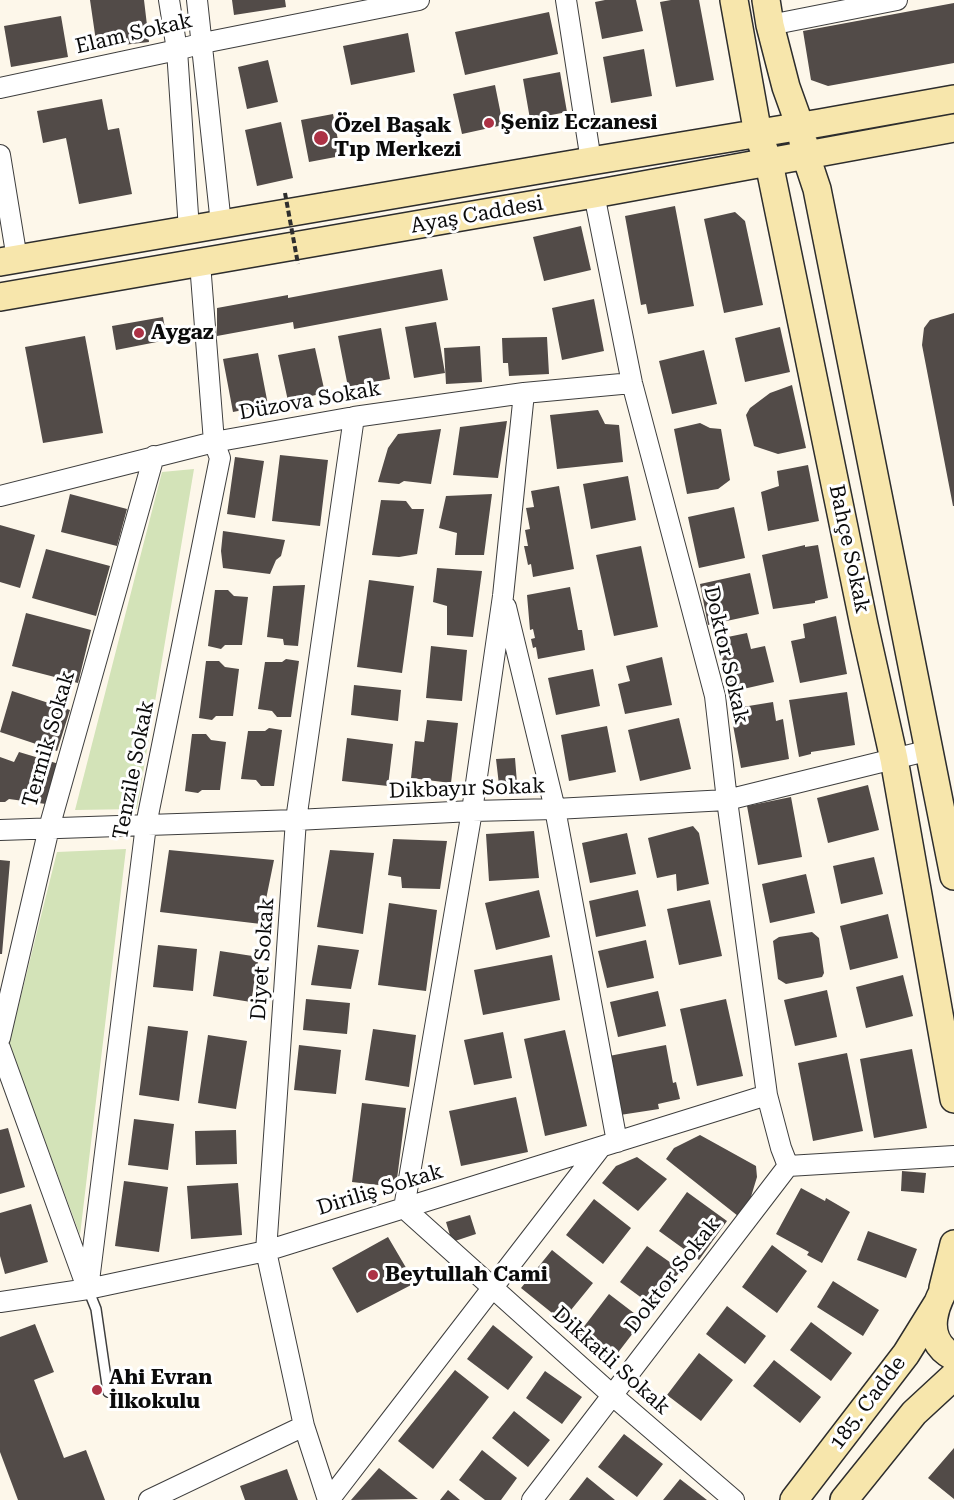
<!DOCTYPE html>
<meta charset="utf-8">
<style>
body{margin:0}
canvas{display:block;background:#fdf7ea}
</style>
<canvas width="954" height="1500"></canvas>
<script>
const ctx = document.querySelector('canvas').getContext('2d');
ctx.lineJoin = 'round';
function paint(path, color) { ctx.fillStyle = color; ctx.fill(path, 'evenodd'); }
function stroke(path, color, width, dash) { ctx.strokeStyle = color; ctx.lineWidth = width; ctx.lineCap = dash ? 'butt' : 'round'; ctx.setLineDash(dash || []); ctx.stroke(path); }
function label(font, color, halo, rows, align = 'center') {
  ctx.font = font + ' "Roboto Serif",serif'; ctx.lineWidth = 6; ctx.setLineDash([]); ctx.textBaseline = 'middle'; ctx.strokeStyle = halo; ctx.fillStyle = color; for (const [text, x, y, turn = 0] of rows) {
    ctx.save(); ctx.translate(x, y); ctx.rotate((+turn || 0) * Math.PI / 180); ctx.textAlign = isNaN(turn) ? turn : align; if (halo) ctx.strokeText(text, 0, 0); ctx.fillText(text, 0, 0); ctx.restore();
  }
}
paint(new Path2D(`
 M194 469 137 809 75 810 162 472Z
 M126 849 80 1235 9 1044 57 852Z`), '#d3e3b8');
paint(new Path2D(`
 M90 0H144L149 42 97 48Z
 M232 0H285L286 7 234 15Z
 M605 0H636L643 31 602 39 595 2Z
 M671 0H699L714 80 676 87 660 2Z
 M954 3V63L828 86 811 80 803 31Z
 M549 12 558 54 465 75 455 32Z
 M61 16 68 57 11 67 4 26Z
 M408 33 415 72 351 85 343 46Z
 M644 49 652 96 611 103 603 57Z
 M268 60 278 102 247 109 238 67Z
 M560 72 567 112 530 119 523 79Z
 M495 85 503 125 462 134 453 94Z
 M102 99 108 130 119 128 132 194 79 204 66 138 43 143 37 111Z
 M333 114 341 156 309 162 301 120Z
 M281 122 293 178 257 186 245 130Z
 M675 206 694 306 648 314 646 304 641 305 625 216Z
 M735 212 745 221 763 305 724 313 704 219Z
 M581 226 591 270 544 281 533 237Z
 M442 269 448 300 294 329 293 322 217 336V308L288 295V298Z
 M594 299 604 351 562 360 552 308Z
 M954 313V506H953L922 345 924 328 930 320Z
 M163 317 167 340 116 350 112 326Z
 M436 322 445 373 414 378 405 327Z
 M780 327 790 372 745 382 735 338Z
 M381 328 390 379 348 387 338 336Z
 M85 336 103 433 43 443 25 347Z
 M547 337 549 374 509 376 508 363H503L502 338Z
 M480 346 482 382 446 384 444 348Z
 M315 348 325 393 288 401 278 355Z
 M704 350 717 404 672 414 659 361Z
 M258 353 268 405 233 412 223 359Z
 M792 385 806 448 778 454 754 446 746 415 750 408 770 393Z
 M598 410 605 424 619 425 623 462 557 469 550 415Z
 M507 421 498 478 453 475 460 427Z
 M700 423 710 428 721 429 730 480 718 489 687 494 674 429Z
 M441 429 431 484 404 481 399 484 378 482 388 448 398 434Z
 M280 455 328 460 320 526 272 521Z
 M235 457 264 461 255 518 227 514Z
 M808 465 819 521 768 531 761 492 779 486 777 471Z
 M628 476 636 520 591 529 583 484Z
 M559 486 574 569 533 577 531 564 528 565 524 546H528L525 530 530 529 526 508 534 507 531 491Z
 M70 494 127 509 117 546 61 532Z
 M492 494 484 555H455L457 533 439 528 446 496Z
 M381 500 406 501 412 509H424L417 554 399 557 372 555Z
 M734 507 745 558 699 568 688 517Z
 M0 525 35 535 20 588 0 582Z
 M223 531 285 540 281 556 276 560 270 574 223 568 221 551Z
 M805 545V547L818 545 828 598 815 601V603L773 609 762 555Z
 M641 546 658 627 614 636 596 555Z
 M46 549 110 566 96 616 32 598Z
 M437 568 482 571 473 637 447 635V606L433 602Z
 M750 573 759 614 708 625 700 584Z
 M369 580 414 586 402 673 357 667Z
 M305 585 298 646 284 645 283 639 267 637 273 586Z
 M570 587 578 630H582L585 650 538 659 536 647 533 648 531 639 535 638 533 629 530 630 527 595Z
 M215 590H228L234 596 248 597 242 645H225L221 649 208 646Z
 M26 613 91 630 78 683 12 666Z
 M836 616 847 674 800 683 791 641 805 638 803 624Z
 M747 633 751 649 765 646 774 682 730 692 718 639Z
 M431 646 467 650 462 701 426 698Z
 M662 657 672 705 625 714 618 684 630 681 626 666Z
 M286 659 299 661 291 717H277L272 711 258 709 265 662H282Z
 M206 661H219L225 667 239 669 233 716H216L212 720 199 718Z
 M593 669 600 706 556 715 548 678Z
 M354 685 401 690 398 721 351 715Z
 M12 691 70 710 57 751 0 732Z
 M847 692 855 745 811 752V754L799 757 789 700Z
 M773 702 776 721 783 719 789 759 741 768 730 709Z
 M679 718 691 769 640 781 628 730Z
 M427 720 458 723 451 783 411 778 415 741 424 742Z
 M607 726 616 772 569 781 561 735Z
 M269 728 282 730 274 786H261L256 780 241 779 248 731H265Z
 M192 734H206L211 740 226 742 220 790H202L198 793 185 791Z
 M347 738 393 744 388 786 342 781Z
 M19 752 59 764 46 804 9 799 5 802H0V757L14 762Z
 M515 758 517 783 499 785 496 759Z
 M868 785 879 830 828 843 817 798Z
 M791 797 802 857 758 865 747 806Z
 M693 826 699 833 709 884 677 891 676 874 657 878 648 838Z
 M534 831 539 878 489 881 486 834Z
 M627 833 636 874 590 883 582 843Z
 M393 839 447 841 440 889 402 888 401 877 388 875Z
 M169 850 274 860 261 924 160 912Z
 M330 850 374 853 363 934 317 927Z
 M874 857 883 894 841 904 833 866Z
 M0 860 10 861 2 954H0Z
 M806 874 815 913 770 923 762 884Z
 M539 890 550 937 496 950 485 903Z
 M638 890 646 926 596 937 589 901Z
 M710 900 722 956 679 965 667 909Z
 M389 903 437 910 426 991 378 985Z
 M888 914 898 958 850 970 840 926Z
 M812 932 819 938 824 973 822 977 786 984 778 979 773 941 779 937Z
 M646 940 654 978 607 988 598 951Z
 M158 945 197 949 193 991 153 987Z
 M318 945 359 950 351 989 311 985Z
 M220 951 259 957 251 1002 213 996Z
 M552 955 560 1000 483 1015 474 970Z
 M903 975 913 1016 866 1028 856 987Z
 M827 990 837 1037 795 1046 784 1000Z
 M658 991 666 1026 618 1037 610 1002Z
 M306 999 350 1003 347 1034 303 1030Z
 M726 999 743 1076 697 1086 680 1009Z
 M148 1026 188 1031 179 1101 139 1095Z
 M373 1029 416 1035 409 1087 365 1080Z
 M565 1030 587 1126 545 1136 524 1039Z
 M503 1032 512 1078 474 1085 464 1040Z
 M208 1035 247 1041 236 1109 198 1103Z
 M299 1045 341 1050 336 1094 294 1090Z
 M666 1045 673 1083 676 1082 680 1099 658 1104 659 1109 620 1115 609 1056Z
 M912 1049 927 1128 874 1138 860 1059Z
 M847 1053 863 1131 813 1141 798 1063Z
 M516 1097 528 1152 461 1166 449 1111Z
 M362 1103 406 1108 396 1187 352 1182Z
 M134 1119 174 1124 168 1170 128 1165Z
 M8 1128 25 1187 0 1194V1130Z
 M236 1130 237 1164 196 1165 195 1131Z
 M700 1135 756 1166 757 1177 750 1200 738 1216 666 1159 674 1148Z
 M637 1157 667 1179 638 1211 602 1183 616 1166Z
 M902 1171 926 1173 924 1193 901 1191Z
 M124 1181 168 1187 159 1252 115 1246Z
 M238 1183 242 1235 191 1239 187 1186Z
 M801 1188 825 1201 826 1198 850 1212 822 1263 807 1255 809 1252 776 1234Z
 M687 1192 727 1221 699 1260 659 1231Z
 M594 1199 631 1228 603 1264 566 1235Z
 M31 1204 48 1262 5 1274 0 1256V1213Z
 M470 1215 476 1234 452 1242 446 1222Z
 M868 1231 917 1249 906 1278 857 1260Z
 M388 1237 415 1283 357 1313 332 1268Z
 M772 1245 807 1271 777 1313 742 1287Z
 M647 1246 681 1270 654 1307 620 1282Z
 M552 1250 593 1283 562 1321 521 1288Z
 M833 1281 879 1310 863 1336 817 1307Z
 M609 1294 643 1320 610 1363 576 1337Z
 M727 1306 766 1336 745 1364 706 1334Z
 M811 1322 852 1353 831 1381 790 1350Z
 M35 1324 54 1372 34 1380 64 1458 86 1450 105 1500H18L0 1452V1337Z
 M493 1325 533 1357 508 1390 467 1359Z
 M699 1353 733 1380 701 1421 667 1395Z
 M774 1360 821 1397 800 1423 753 1386Z
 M455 1370 489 1397 433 1469 398 1441Z
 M545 1371 582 1397 562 1424 526 1398Z
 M514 1411 550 1440 528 1467 492 1438Z
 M624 1434 663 1464 637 1497 598 1467Z
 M954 1448V1499L928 1478Z
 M482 1450 517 1478 501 1500H485L459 1480Z
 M379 1468 418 1499 351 1500Z
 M287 1469 298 1500H245L240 1486Z
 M587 1477 615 1500H569Z
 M680 1479 707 1500H663Z
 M448 1490 460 1500H440Z`), '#524b48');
const lane = new Path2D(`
 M88 1289 96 1309 108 1392`);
const street = new Path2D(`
 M169 0 177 50 189 230
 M197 0 221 224
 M566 0 591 161
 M770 25 897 0
 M0 88 177 50 203 43 419 0
 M0 155 17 259
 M524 393 503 596 472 811 404 1208 612 1395 734 1500
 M0 496 214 442 354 417 524 393 632 383
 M506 607 555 809 617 1142
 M0 830 296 820 472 811 555 809 727 800 930 750
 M0 1038 49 828 154 456
 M0 1048 86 1285
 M788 1166 954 1156
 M88 1289 146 825 220 458 214 442 200 263
 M0 1302 88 1289 266 1251 767 1095
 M149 1500 304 1426
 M328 1500 304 1426 266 1251 296 820 354 417
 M329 1500 601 1147
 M532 1500 788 1166 781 1148 767 1095 727 800 715 696 632 383 594 194`);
const secondary = new Path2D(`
 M734 0 758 134 769 163 864 625 894 759 954 1099
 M766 0 770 25 786 87 800 126 806 156 817 189 954 876
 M0 262 591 161 820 123 954 99
 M0 297 594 194 954 128
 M954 1274C936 1299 918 1338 954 1357
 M943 1288 954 1244
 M794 1500 906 1354 937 1304
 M844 1500 914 1413 954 1376`);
stroke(lane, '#3e3e3e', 12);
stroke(street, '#3e3e3e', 22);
stroke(secondary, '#2d2d2d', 30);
stroke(lane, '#fff', 9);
stroke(street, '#fff', 20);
stroke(secondary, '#f7e6ac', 27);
stroke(new Path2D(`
 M285 193 298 264`), '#2d2d2d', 4, [6, 3]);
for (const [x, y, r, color] of [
 [489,123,6,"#ac3245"],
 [321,138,8,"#ac3245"],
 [139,333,6,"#ac3245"],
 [373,1275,6,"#ac3245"],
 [97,1390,6,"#ac3245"]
]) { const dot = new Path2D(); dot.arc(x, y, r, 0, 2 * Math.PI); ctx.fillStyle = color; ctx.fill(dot); stroke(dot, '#fff', 2); }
label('21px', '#0b0b0b', '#fff', [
 ["Elam Sokak",134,34,-13],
 ["Ayaş Caddesi",477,215,-10],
 ["Düzova Sokak",310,401,-10],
 ["Bahçe Sokak",849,549,78],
 ["Doktor Sokak",726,655,77],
 ["Termik Sokak",49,739,-74],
 ["Tenzile Sokak",134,770,-79],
 ["Dikbayır Sokak",467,789,-2],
 ["Diyet Sokak",263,959,-86],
 ["Diriliş Sokak",380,1190,-17],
 ["Doktor Sokak",673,1275,-52],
 ["Dikkatli Sokak",611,1361,42],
 ["185. Cadde",868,1403,-53]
]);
label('bold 21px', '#0b0b0b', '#fff', [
 ["Şeniz Eczanesi",501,123],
 ["Özel Başak",334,126],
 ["Tıp Merkezi",334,150],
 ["Aygaz",151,333],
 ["Beytullah Cami",385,1275],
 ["Ahi Evran",109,1378],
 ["İlkokulu",109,1402]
], 'left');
</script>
